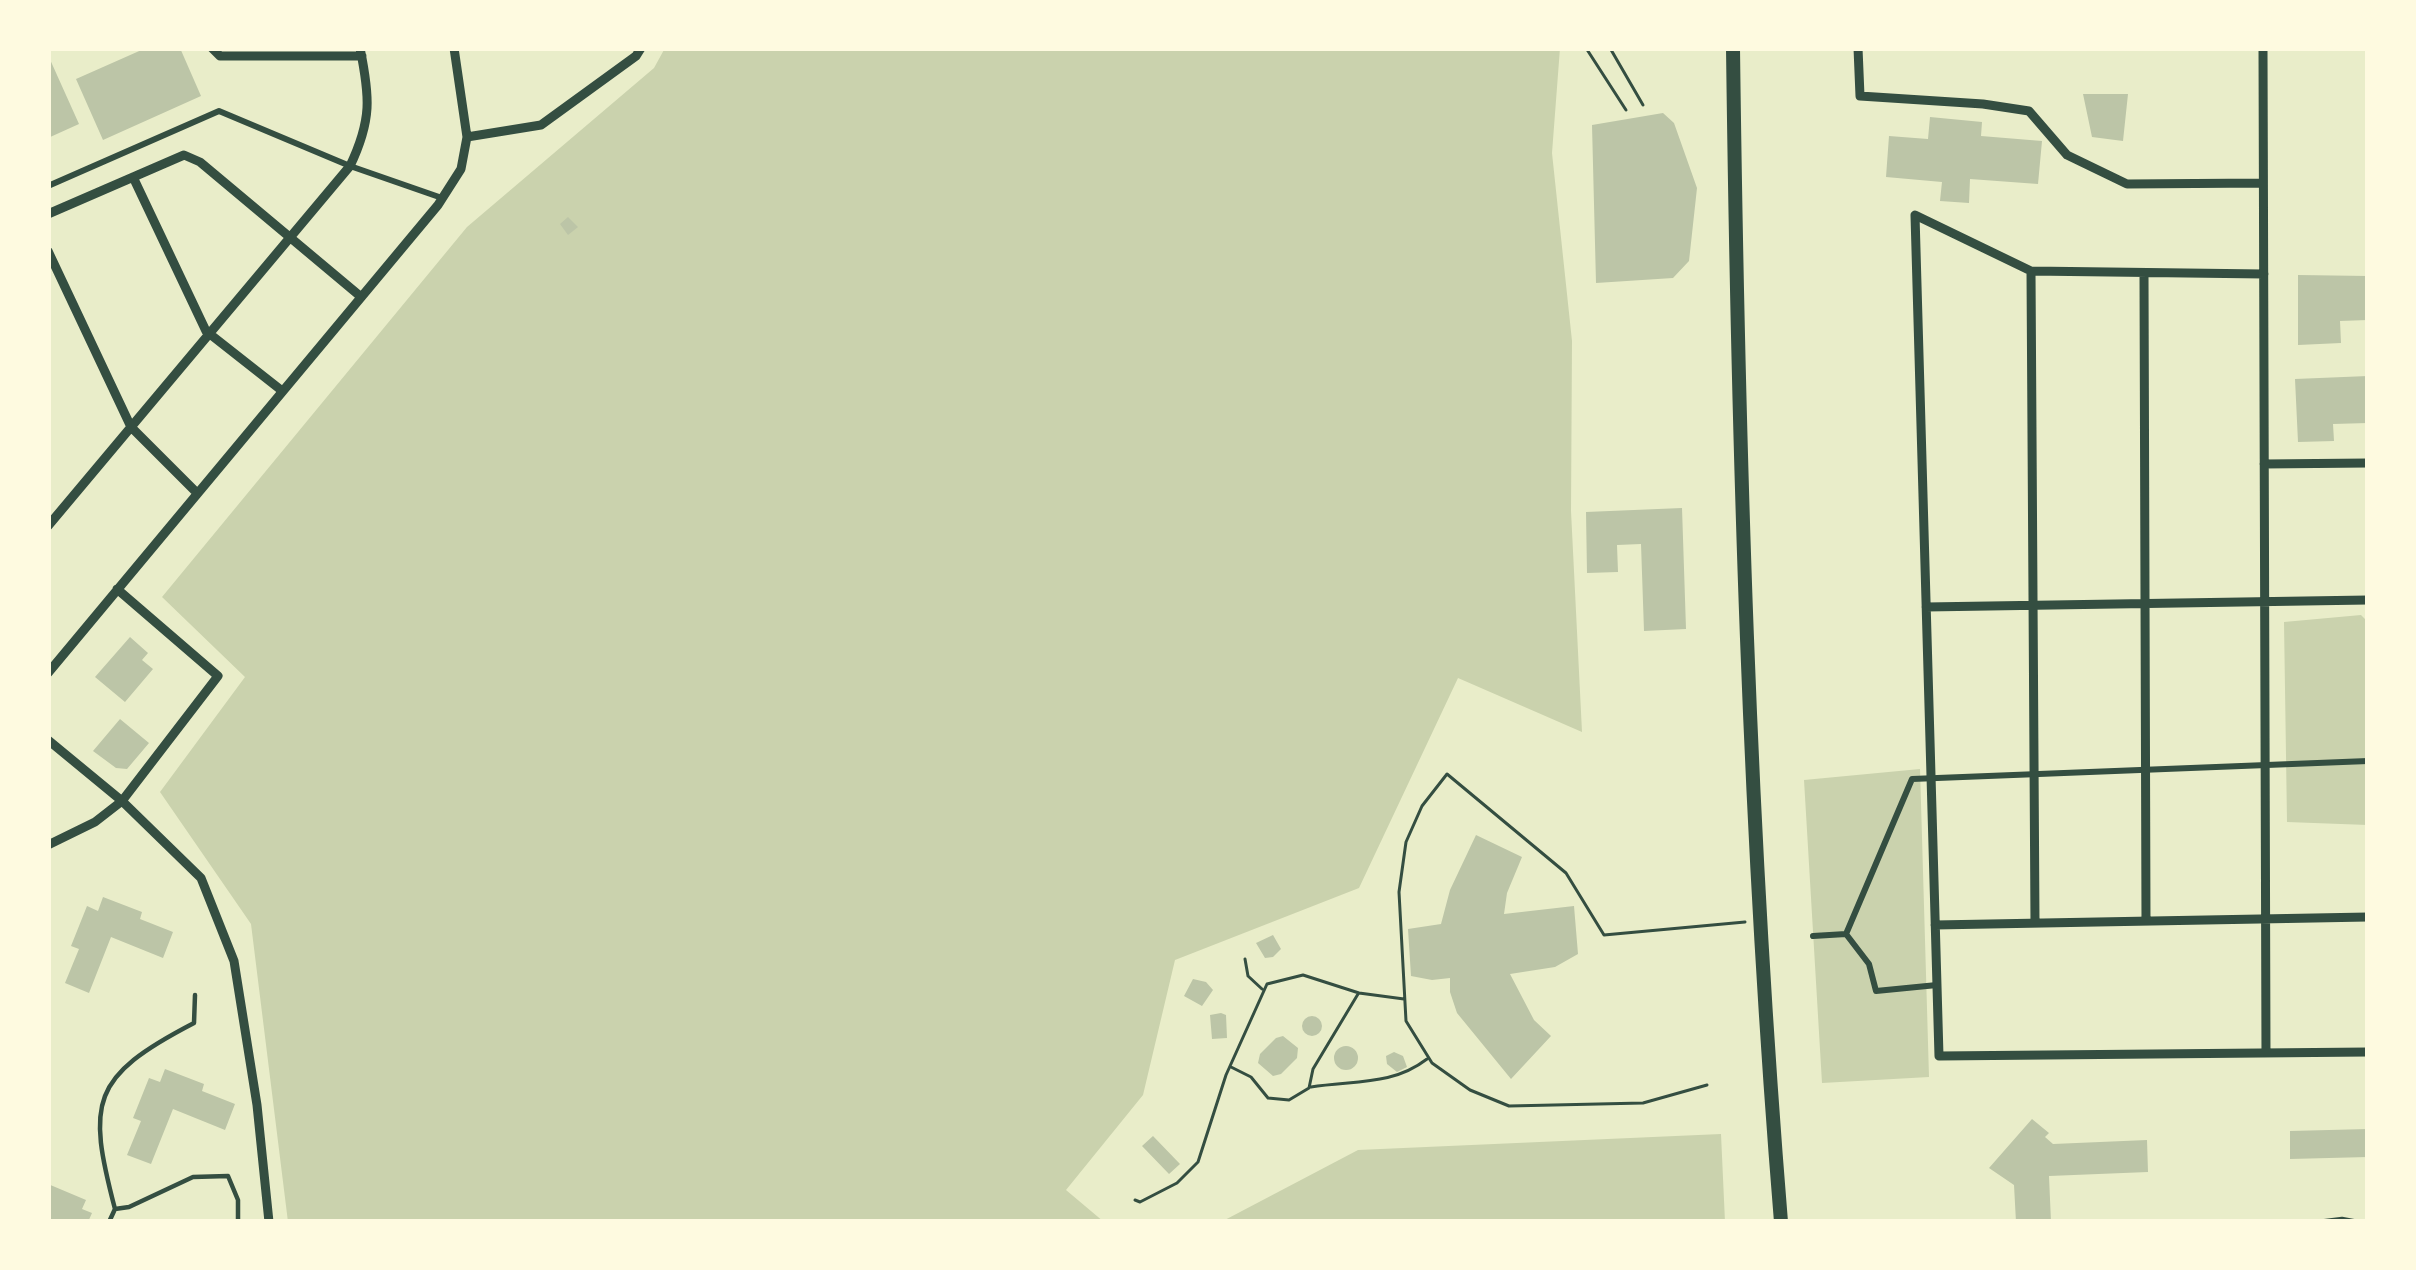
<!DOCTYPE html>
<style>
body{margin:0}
#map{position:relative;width:2416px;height:1270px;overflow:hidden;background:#e9edc9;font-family:"Open Sans",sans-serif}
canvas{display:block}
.frame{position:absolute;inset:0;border:51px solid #fefae0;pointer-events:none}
</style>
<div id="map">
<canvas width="2416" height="1270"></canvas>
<div class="frame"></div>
</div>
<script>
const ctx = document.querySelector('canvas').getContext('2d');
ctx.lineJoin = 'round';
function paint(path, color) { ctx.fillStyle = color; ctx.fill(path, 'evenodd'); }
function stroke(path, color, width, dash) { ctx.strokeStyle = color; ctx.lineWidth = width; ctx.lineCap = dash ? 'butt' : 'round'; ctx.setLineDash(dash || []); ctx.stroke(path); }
paint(new Path2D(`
 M665 48H1560L1552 153 1572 341 1571 511 1582 732 1458 678 1359 888 1175 960 1143 1095 1066 1190 1104 1222H288L251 924 160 792 245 677 162 597 467 227 654 68Z
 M2361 615 2368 622V825L2287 822 2284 622Z
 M1920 769 1929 1077 1822 1083 1804 780Z
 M1721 1134 1725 1222H1221L1358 1150Z`), '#cad2ad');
paint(new Path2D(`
 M146 48H180L201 96 103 140 76 79Z
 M48 55 79 124 48 138Z
 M2083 94H2128L2123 141 2092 137Z
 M1663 113 1674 123 1697 188 1689 261 1673 278 1596 283 1592 125Z
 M1930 117 1982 122 1981 136 2042 141 2038 184 1970 179 1969 203 1940 201 1942 182 1886 177 1889 136 1928 139Z
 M568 217 578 227 568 235 560 224Z
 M2298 275 2368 276V320L2340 321 2341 343 2298 345Z
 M2368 376V423L2333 424 2334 441 2298 442 2295 379Z
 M1682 508 1686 629 1644 631 1641 544 1617 545 1618 572 1587 573 1586 512Z
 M130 637 148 653 142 660 153 669 125 702 95 677Z
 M120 719 149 743 127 769 116 768 93 751Z
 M1476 835 1522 857 1507 893 1504 914 1574 906 1578 954 1555 967 1510 974 1534 1020 1551 1036 1511 1079 1457 1013 1450 992V978L1432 980 1411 976 1408 929 1441 924 1450 890Z
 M103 897 142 912 140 919 173 932 163 958 111 937 89 993 65 983 79 949 71 946 87 906 98 911Z
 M1273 935 1281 949 1273 957 1265 958 1256 943Z
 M1193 979 1206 982 1213 990 1202 1006 1184 996Z
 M1221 1013 1226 1015 1227 1038 1212 1039 1210 1015Z
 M1302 1026a10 10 0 1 1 20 0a10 10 0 1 1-20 0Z
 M1283 1036 1298 1048 1297 1058 1281 1074 1273 1076 1258 1063 1260 1054 1276 1038Z
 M1334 1058a12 12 0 1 1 24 0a12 12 0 1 1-24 0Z
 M1394 1052 1403 1056 1407 1067 1397 1072 1387 1064 1386 1056Z
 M165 1069 204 1084 202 1091 235 1104 225 1130 173 1109 151 1164 127 1155 141 1121 133 1118 149 1078 160 1082Z
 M2032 1119 2049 1133 2045 1137 2053 1144 2147 1140 2148 1172 2049 1176 2051 1222H2016L2014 1185 1989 1168Z
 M2368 1129V1157L2290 1159V1131Z
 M1153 1136 1180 1164 1169 1174 1142 1146Z
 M48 1184 86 1200 82 1209 92 1213 88 1222H48Z`), '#bcc5a7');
stroke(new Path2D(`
 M1586 48 1626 110
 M1610 48 1643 105
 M1245 959 1248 976 1262 989
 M1231 1067 1251 1077 1268 1098 1289 1100 1309 1088 1313 1069 1358 994
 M1707 1085 1643 1103 1509 1106 1470 1090 1432 1063 1406 1021 1399 892 1406 842 1422 806 1447 774 1566 873 1604 935 1745 922
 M1311 1087C1354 1080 1392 1086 1427 1059
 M1135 1200 1140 1202 1177 1183 1198 1162 1226 1075 1267 984 1303 975 1359 993 1404 999`), '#344e41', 3);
stroke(new Path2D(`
 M115 1209 129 1207 193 1177 228 1176 238 1200V1222
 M109 1222 115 1209C87 1102 90 1077 194 1023L195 995
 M2318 1222 2342 1219 2358 1222`), '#344e41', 4.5);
stroke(new Path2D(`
 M48 186 219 111 350 166 442 198
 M1846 934 1912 779 2368 761
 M1846 934 1869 964 1876 991 1937 985
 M1813 936 1846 934`), '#344e41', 6);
stroke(new Path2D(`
 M212 48 220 56H362
 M1858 48 1860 96 1983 104 2029 111 2067 155 2127 184 2263 183
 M2263 48 2266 1053
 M467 137 541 125 636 56 641 48
 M133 177 206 331 281 390
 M48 214 184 155 200 162 360 296
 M48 251 131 427 197 493
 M2031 271 2035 923
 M2144 274 2146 921
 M2264 274 2031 271 1915 215 1939 1056 2368 1052
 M2264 464 2368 463
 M48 526 350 166C372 120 370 97 360 48
 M1926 607 2368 600
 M48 673 438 205 461 169 467 137 454 48
 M48 740 122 801 201 878 234 961 257 1105 269 1222
 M48 845 95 822 122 801 218 676 117 589
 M1935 925 2368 917`), '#344e41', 9);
stroke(new Path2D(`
 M1733 48C1738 440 1749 831 1781 1222`), '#344e41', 14);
</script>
